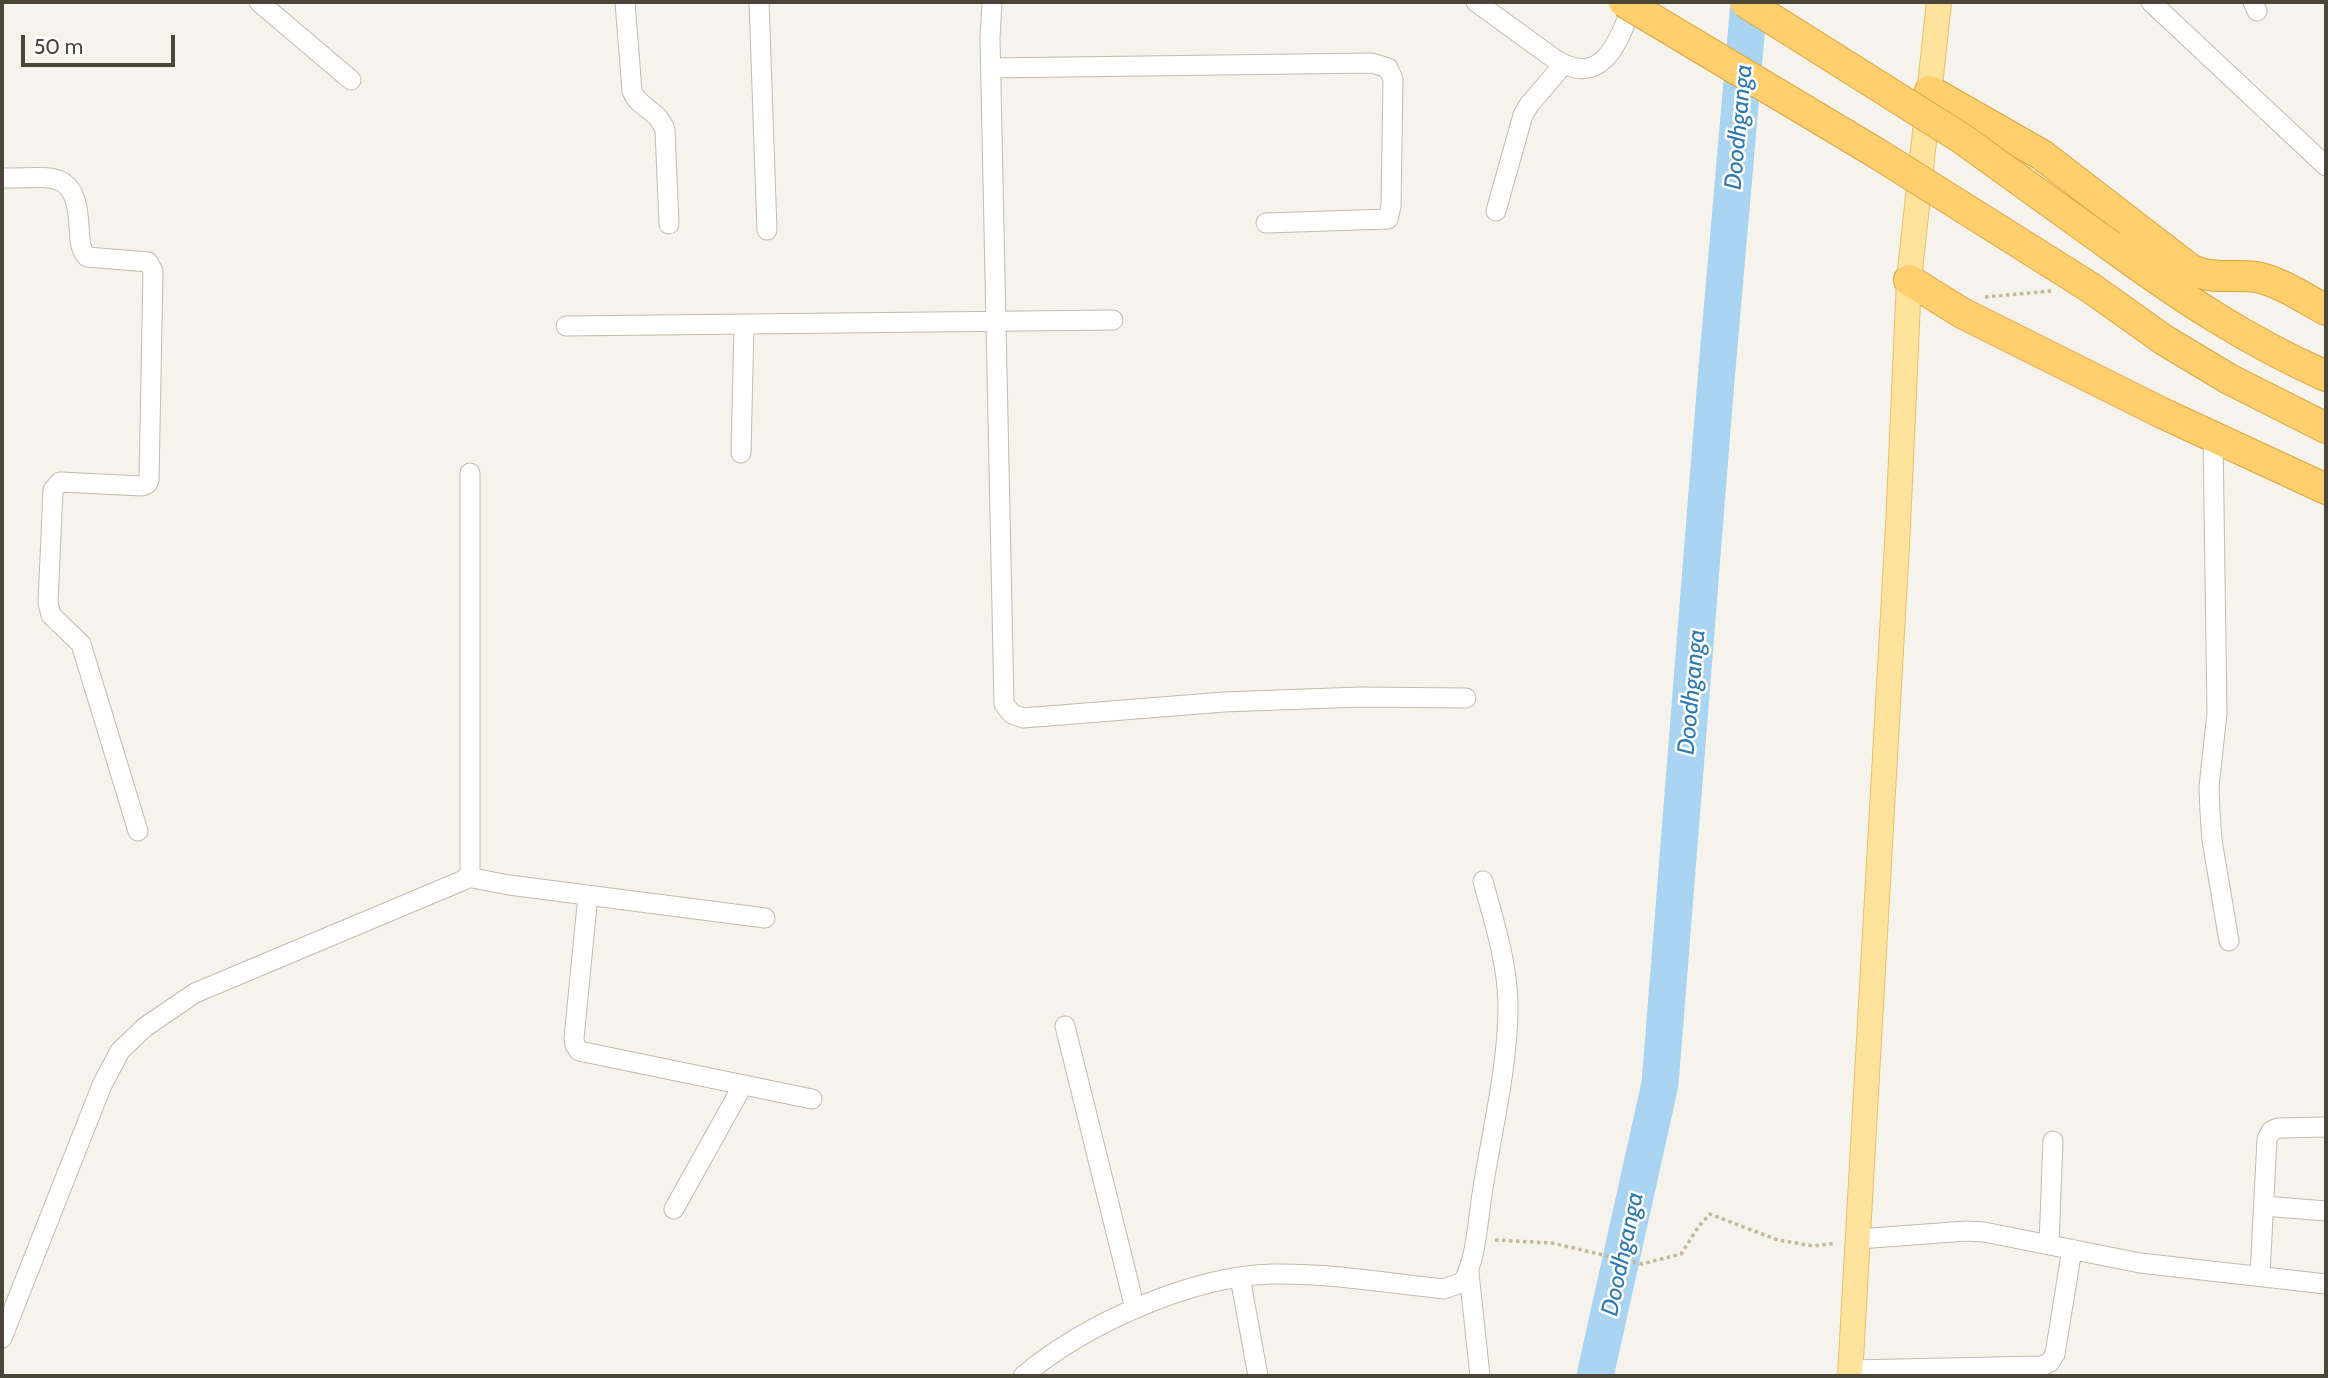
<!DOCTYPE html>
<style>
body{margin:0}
#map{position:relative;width:2328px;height:1378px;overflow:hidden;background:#f6f3ec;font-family:Cabin,sans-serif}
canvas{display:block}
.frame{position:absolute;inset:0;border:4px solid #4b4439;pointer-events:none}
.scale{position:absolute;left:21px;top:35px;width:154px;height:32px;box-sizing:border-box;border:4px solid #4b4439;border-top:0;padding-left:9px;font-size:21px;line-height:24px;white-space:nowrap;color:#4b4439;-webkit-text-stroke:5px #fff;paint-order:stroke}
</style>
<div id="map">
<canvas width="2328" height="1378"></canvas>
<div class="frame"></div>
<div class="scale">50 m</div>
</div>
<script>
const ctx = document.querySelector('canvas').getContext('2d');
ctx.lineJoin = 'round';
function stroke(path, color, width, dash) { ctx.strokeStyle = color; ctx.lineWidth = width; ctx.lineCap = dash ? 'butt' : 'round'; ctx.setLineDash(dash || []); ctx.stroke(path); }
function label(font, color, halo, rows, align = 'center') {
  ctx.font = font + ' Cabin,sans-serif'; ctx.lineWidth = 5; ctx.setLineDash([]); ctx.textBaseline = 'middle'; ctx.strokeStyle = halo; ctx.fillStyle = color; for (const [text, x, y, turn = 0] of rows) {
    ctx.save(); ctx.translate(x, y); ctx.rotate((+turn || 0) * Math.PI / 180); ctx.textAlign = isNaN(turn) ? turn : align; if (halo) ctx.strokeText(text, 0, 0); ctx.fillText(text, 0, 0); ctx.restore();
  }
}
stroke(new Path2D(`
 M1595 1376 1660 1084 1715 392 1749 2`), '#a9d4f2', 37);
const minor = new Path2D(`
 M259 2 351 80
 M625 2 632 91C639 109 658 109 665 130L669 224
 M759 2 767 230
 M992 2 990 38 1004 704 1012 714 1023 718 1224 702 1360 697 1466 698
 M1476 2 1556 60C1605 89 1619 38 1634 2
 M2151 2 2326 166
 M2253 2 2257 11
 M991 68 1372 63 1388 68 1393 79 1391 206 1388 219 1266 223
 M2 178C50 179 76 166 79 226 80 238 79 248 87 257L148 262 153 271 149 480 147 484 142 486 60 482 53 490 48 603 51 615 81 644 138 831
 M1496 211 1523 115 1529 105 1563 65
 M566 326 1113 320
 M2213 437 2217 713 2209 787 2210 812 2212 840 2229 941
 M741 453 744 325
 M467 877 509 885 765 918
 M588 895 574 1038 575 1045 579 1051 812 1099
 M1065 1026 1135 1309
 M2264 1206 2326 1211
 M674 1209 743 1085
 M1859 1239 1966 1231 1984 1232 2140 1263 2326 1284
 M2049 1244 2053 1141
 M1469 1273 1480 1376
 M2260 1275 2267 1139 2271 1131 2278 1128 2326 1127
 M1240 1277 1258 1376
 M2 1338 102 1085 120 1051 145 1027 195 993 464 880 470 873V473
 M1851 1370 2042 1366 2050 1362 2055 1354 2072 1249
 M1023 1376C1085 1324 1191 1276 1273 1274 1330 1273 1388 1283 1444 1289L1463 1282C1477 1258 1478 1216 1483 1188 1492 1131 1508 1065 1508 1007 1508 964 1494 922 1483 881`);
const major = new Path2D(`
 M1850 1376 1898 526 1909 280 1939 2`);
const highway = new Path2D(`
 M1930 91 2042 155 2190 269C2211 280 2233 274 2256 277 2281 282 2304 298 2326 310
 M2111 246C2181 297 2247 341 2326 376
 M1909 280 1962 313 2162 413 2326 489
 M2091 288 2164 340 2229 379 2326 428`);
stroke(minor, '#c2bbae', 21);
stroke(major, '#e6c16a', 26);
stroke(highway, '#e0a43c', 32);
stroke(new Path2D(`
 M1985 297 2051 291
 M1495 1240 1552 1243 1642 1264 1681 1254 1699 1226 1710 1214 1778 1240 1814 1246 1836 1243`), '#c4b79f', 3.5, [3.5, 3.5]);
stroke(minor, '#fff', 19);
stroke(major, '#ffe39c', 24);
stroke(highway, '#ffcf6e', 30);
const highwayBridge = new Path2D(`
 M1624 2 1878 154 2091 288
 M1745 2 1961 138 2111 246`);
stroke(highwayBridge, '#e0a43c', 32, []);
stroke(highwayBridge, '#ffcf6e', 30);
label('italic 24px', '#2e7ab2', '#fff', [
 ["Doodhganga",1739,127,-85],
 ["Doodhganga",1692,692,-85],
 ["Doodhganga",1623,1254,-78]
]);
</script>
